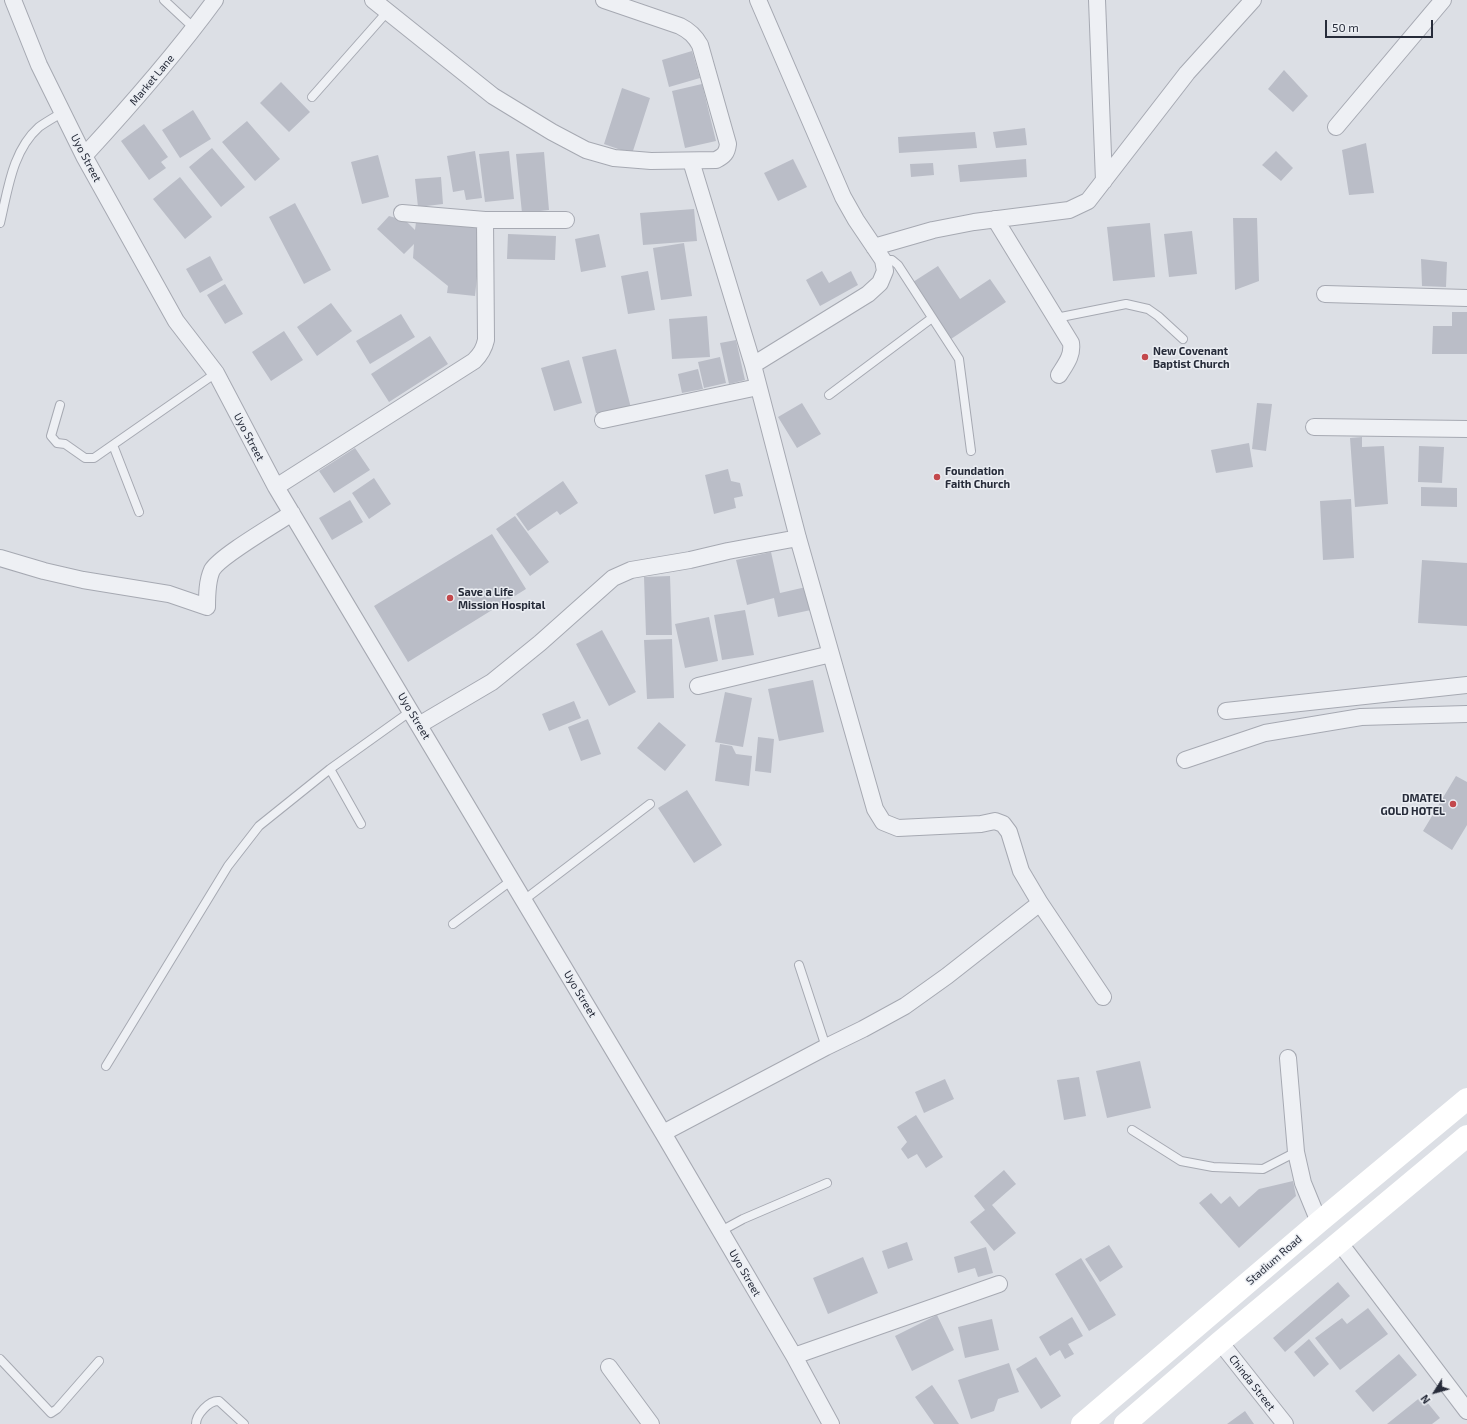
<!DOCTYPE html>
<style>
body{margin:0}
#map{position:relative;width:1467px;height:1424px;overflow:hidden;background:#dcdfe5;font-family:"Exo 2",sans-serif}
canvas{display:block}
.north{position:absolute;left:1415px;top:1372px;width:40px;height:40px;-webkit-text-stroke:3px #ebeef3;paint-order:stroke;rotate:233deg;font-size:11px;font-weight:700;line-height:16px;text-align:center;color:#272c3a}
.north::after{content:'';display:block;margin:auto;width:14px;height:18px;background:#272c3a;clip-path:polygon(50% 0,100% 100%,50% 72%,0 100%)}
.scale{position:absolute;left:1325px;top:20px;width:108px;height:18px;box-sizing:border-box;border:2px solid #272c3a;border-top:0;padding-left:5px;font-size:12px;line-height:14px;white-space:nowrap;color:#272c3a;-webkit-text-stroke:3px #ebeef3;paint-order:stroke}
</style>
<div id="map">
<canvas width="1467" height="1424"></canvas>
<div class="north">N</div>
<div class="scale">50 m</div>
</div>
<script>
const ctx = document.querySelector('canvas').getContext('2d');
ctx.lineJoin = 'round';
function paint(path, color) { ctx.fillStyle = color; ctx.fill(path, 'evenodd'); }
function stroke(path, color, width, dash) { ctx.strokeStyle = color; ctx.lineWidth = width; ctx.lineCap = dash ? 'butt' : 'round'; ctx.setLineDash(dash || []); ctx.stroke(path); }
function label(font, color, halo, rows, align = 'center') {
  ctx.font = font + ' "Exo 2",sans-serif'; ctx.lineWidth = 3; ctx.setLineDash([]); ctx.textBaseline = 'middle'; ctx.strokeStyle = halo; ctx.fillStyle = color; for (const [text, x, y, turn = 0] of rows) {
    ctx.save(); ctx.translate(x, y); ctx.rotate((+turn || 0) * Math.PI / 180); ctx.textAlign = isNaN(turn) ? turn : align; if (halo) ctx.strokeText(text, 0, 0); ctx.fillText(text, 0, 0); ctx.restore();
  }
}
paint(new Path2D(`
 M692 51 700 78 669 87 662 60Z
 M1284 70 1308 96 1293 112 1268 89Z
 M281 82 310 112 289 132 260 103Z
 M702 84 716 141 685 148 672 91Z
 M622 88 650 98 632 154 604 144Z
 M193 110 211 139 180 158 162 130Z
 M247 121 280 159 255 181 222 142Z
 M144 124 168 157 161 162 166 168 149 180 121 141Z
 M1025 128 1027 145 996 148 993 132Z
 M975 132 977 148 899 153 898 137Z
 M1366 143 1374 193 1349 195 1342 150Z
 M212 148 245 187 221 207 189 167Z
 M475 151 482 198 466 200 464 190 453 192 447 156Z
 M509 151 514 199 485 202 479 154Z
 M1276 151 1293 168 1281 181 1262 165Z
 M544 152 549 210 522 213 516 154Z
 M378 155 389 197 362 204 351 162Z
 M793 159 807 187 778 201 764 173Z
 M1026 159 1027 177 960 182 958 165Z
 M933 163 934 175 911 177 910 164Z
 M180 177 212 217 185 239 153 199Z
 M441 177 443 204 418 207 415 179Z
 M295 203 331 270 304 284 269 217Z
 M694 209 697 241 643 245 640 213Z
 M389 216 406 221 415 230 416 222 482 228 475 296 447 293 448 286 413 258 414 244 404 254 377 229Z
 M1233 218H1257L1259 281 1235 290Z
 M1150 223 1155 277 1113 281 1107 227Z
 M1192 231 1197 274 1169 277 1164 234Z
 M508 234 556 236 555 260 507 259Z
 M599 234 606 267 581 272 575 239Z
 M684 243 692 296 661 300 653 248Z
 M210 256 223 280 200 293 186 269Z
 M1421 259 1447 262 1446 287 1422 286Z
 M938 266 960 299 990 279 1006 302 951 339 913 282Z
 M648 271 655 310 628 314 621 276Z
 M822 271 829 283 851 271 858 285 820 306 806 280Z
 M225 284 243 314 225 324 207 295Z
 M331 303 352 331 317 356 297 327Z
 M1452 312H1467V354H1432L1433 326H1452Z
 M401 314 415 337 370 364 356 341Z
 M707 316 710 357 672 359 669 319Z
 M284 331 303 360 271 381 252 352Z
 M430 336 448 364 389 402 371 374Z
 M736 340 745 380 729 384 720 343Z
 M616 349 631 408 611 413H596L582 357Z
 M720 357 726 383 704 388 698 362Z
 M569 360 582 403 554 411 541 368Z
 M698 369 703 389 682 393 678 374Z
 M802 403 821 434 797 448 778 417Z
 M1257 403 1272 404 1266 451 1252 449Z
 M1362 437V447L1384 446 1388 504 1355 507 1350 438Z
 M1249 443 1253 467 1216 473 1211 450Z
 M1419 446 1444 447 1442 483 1418 482Z
 M355 448 370 470 334 493 319 471Z
 M728 469 731 481 740 483 743 496 734 498 736 508 714 514 705 475Z
 M374 478 391 504 369 519 352 493Z
 M563 481 578 503 560 515 557 511 528 531 516 514Z
 M1421 487 1457 488V507L1421 506Z
 M1351 499 1354 558 1323 560 1320 501Z
 M350 500 363 522 332 540 319 518Z
 M515 516 549 562 530 576 496 529Z
 M492 534 526 589 408 662 374 606Z
 M771 552 780 593 806 587 811 610 778 617 774 598 747 605 736 560Z
 M1422 560 1467 563V626L1418 623Z
 M670 576 672 635H646L644 577Z
 M745 610 754 655 722 660 714 615Z
 M709 617 718 661 685 668 675 624Z
 M602 630 636 692 609 706 576 644Z
 M672 639 674 698 647 699 644 640Z
 M813 680 824 732 779 741 768 689Z
 M725 692 752 698 743 747 715 742Z
 M574 701 581 718 549 731 542 714Z
 M588 719 601 754 581 761 568 727Z
 M659 722 686 745 665 771 637 748Z
 M758 737 774 739 771 773 755 771Z
 M720 744 732 746 736 754 752 756 749 786 715 781Z
 M1456 776 1467 782V825L1452 850 1423 831Z
 M687 790 722 845 694 863 658 808Z
 M1140 1061 1151 1108 1107 1118 1096 1071Z
 M1079 1077 1086 1116 1064 1120 1057 1080Z
 M945 1079 954 1099 924 1113 915 1092Z
 M916 1115 943 1157 926 1168 917 1154 908 1159 901 1149 907 1142 897 1127Z
 M1004 1170 1016 1184 992 1205 1016 1233 994 1251 970 1222 985 1210 974 1196Z
 M1293 1181 1296 1196 1239 1248 1199 1203 1211 1193 1221 1204 1230 1196 1239 1207 1259 1189Z
 M907 1242 913 1260 888 1269 882 1251Z
 M1109 1245 1123 1267 1100 1282 1085 1259Z
 M986 1247 993 1273 978 1277 975 1268 958 1273 954 1257Z
 M863 1257 878 1293 828 1314 813 1278Z
 M1081 1258 1116 1315 1089 1331 1055 1274Z
 M1338 1282 1350 1296 1285 1352 1273 1338Z
 M1368 1308 1388 1334 1340 1370 1315 1338 1342 1318 1347 1324Z
 M937 1315 954 1350 912 1371 895 1336Z
 M1072 1317 1083 1336 1068 1344 1074 1354 1065 1359 1060 1350 1050 1356 1039 1337Z
 M992 1319 999 1350 965 1358 958 1327Z
 M1309 1339 1329 1364 1314 1377 1294 1352Z
 M1399 1354 1417 1375 1373 1412 1355 1391Z
 M1036 1357 1061 1396 1041 1409 1016 1369Z
 M1009 1363 1019 1392 998 1399 994 1411 971 1419 958 1380Z
 M932 1385 959 1424H934L915 1397Z
 M1422 1396 1440 1418 1432 1424H1387Z
 M1245 1411 1254 1424H1227Z`), '#babdc7');
const lane = new Path2D(`
 M164 0 194 28
 M312 97 387 12
 M0 223C8 190 12 151 39 127 46 122 55 117 63 112
 M883 260H892L898 265 959 359 971 451
 M1056 318 1126 304 1148 309 1158 316 1183 339
 M829 395 932 318
 M60 405 51 436 57 443 65 444 85 458H94L216 373
 M113 445 139 512
 M330 769 361 824
 M524 900 650 804
 M453 924 512 880
 M799 965 826 1047
 M106 1066 228 866 259 826 330 769 411 711
 M1132 1130 1181 1161 1213 1167 1263 1169 1296 1152
 M721 1231 743 1219 827 1183
 M0 1359 51 1413 57 1409 99 1361
 M196 1424C196 1415 209 1400 219 1401L244 1424`);
const street = new Path2D(`
 M13 0 39 65 84 156 176 321 216 373 276 487 663 1133 794 1356 831 1424
 M373 0 493 96 552 132 586 150 614 158 651 161 716 160C724 156 727 153 728 144L700 45C695 36 690 31 680 26L604 0
 M1097 0 1104 181
 M1336 127 1443 0
 M84 156C130 106 175 55 215 0
 M691 161 753 365 798 538 875 809 883 822 898 828 981 824 995 821 1003 824 1009 832 1021 871 1040 903 1103 997
 M402 213 485 220H566
 M995 219 1071 343C1073 356 1065 365 1059 375
 M874 247 933 230 974 222 1069 210 1088 201 1187 73 1253 0
 M1325 294 1467 298
 M753 365 868 294 880 283 885 271 883 260 856 220 843 197 758 0
 M603 420 758 387
 M1314 427 1467 429
 M276 487 474 361C481 354 484 349 486 340L485 220
 M0 558 44 571 83 580 169 594 207 607C207 595 207 581 212 570 220 556 276 524 292 513
 M698 686 831 654
 M1226 711 1467 685
 M419 725 492 682 540 643 613 578 631 570 690 560 728 551 798 538
 M1185 760 1265 733 1361 717 1467 714
 M1288 1058 1296 1152 1303 1183 1319 1222
 M663 1133 826 1047 863 1029 905 1006 947 976 1040 903
 M1339 1242 1467 1411
 M1220 1342 1285 1424
 M794 1356 999 1284
 M609 1367 651 1424`);
stroke(lane, '#a6a9b2', 10);
stroke(street, '#a6a9b2', 18);
stroke(lane, '#eef0f4', 8);
stroke(street, '#eef0f4', 16);
stroke(new Path2D(`
 M1082 1424 1319 1222 1467 1099
 M1125 1424 1220 1342 1467 1136`), '#fff', 22);
for (const [x, y, r, color] of [
 [1145,357,4,"#c3484c"],
 [937,477,4,"#c3484c"],
 [450,598,4,"#c3484c"],
 [1453,804,4,"#c3484c"]
]) { const dot = new Path2D(); dot.arc(x, y, r, 0, 2 * Math.PI); ctx.fillStyle = color; ctx.fill(dot); stroke(dot, '#ebeef3', 1.5); }
label('11px', '#272c3a', '#ebeef3', [
 ["Market Lane",152,80,-50],
 ["Uyo Street",86,158,62],
 ["Uyo Street",249,437,62],
 ["Uyo Street",414,716,59],
 ["Uyo Street",580,994,59],
 ["Stadium Road",1274,1260,-41],
 ["Uyo Street",745,1273,60],
 ["Chinda Street",1252,1383,52]
]);
label('bold 11px', '#272c3a', '#ebeef3', [
 ["New Covenant",1153,351],
 ["Baptist Church",1153,364],
 ["Foundation",945,471],
 ["Faith Church",945,484],
 ["Save a Life",458,592],
 ["Mission Hospital",458,605],
 ["DMATEL",1445,798,"right"],
 ["GOLD HOTEL",1445,811,"right"]
], 'left');
</script>
